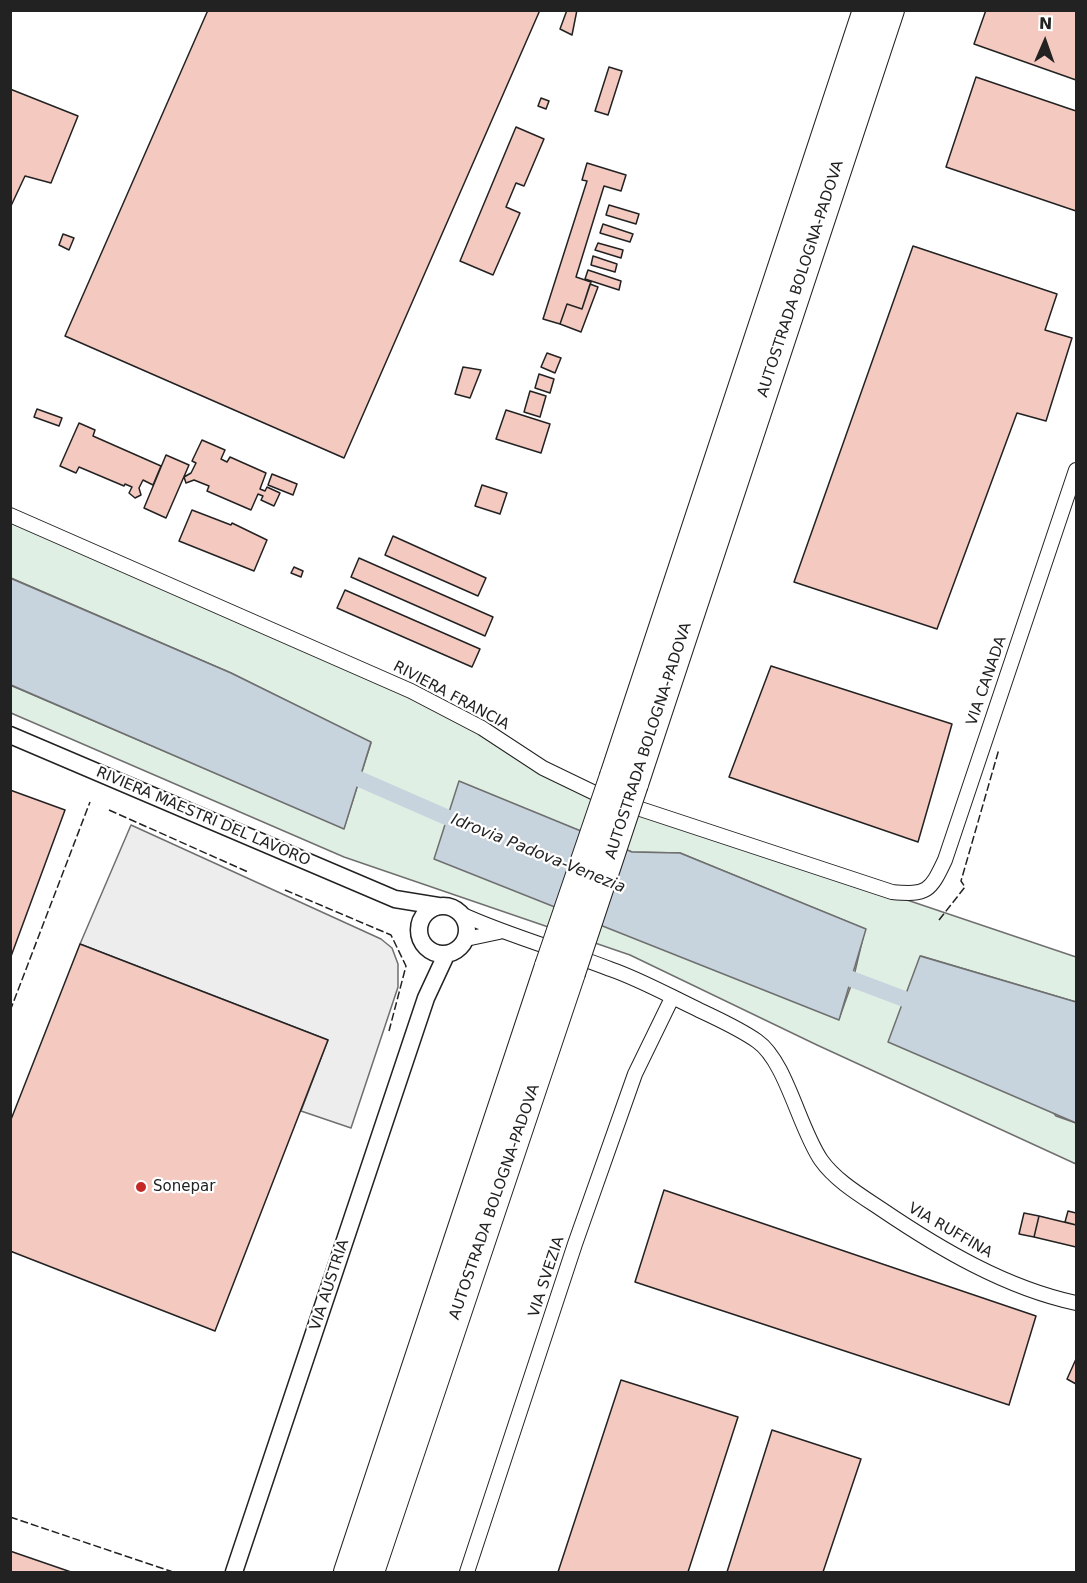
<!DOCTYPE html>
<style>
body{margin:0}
#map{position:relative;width:1087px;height:1583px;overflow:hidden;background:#fff;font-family:"DejaVu Sans",sans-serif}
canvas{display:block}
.frame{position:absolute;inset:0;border:12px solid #222;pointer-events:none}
.north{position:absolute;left:1015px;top:12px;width:60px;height:60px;-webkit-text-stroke:4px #fff;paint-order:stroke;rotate:2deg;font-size:16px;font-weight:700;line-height:24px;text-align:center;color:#222}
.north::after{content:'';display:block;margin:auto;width:21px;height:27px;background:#222;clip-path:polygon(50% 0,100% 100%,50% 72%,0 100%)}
</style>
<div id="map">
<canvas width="1087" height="1583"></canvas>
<div class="frame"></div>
<div class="north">N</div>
</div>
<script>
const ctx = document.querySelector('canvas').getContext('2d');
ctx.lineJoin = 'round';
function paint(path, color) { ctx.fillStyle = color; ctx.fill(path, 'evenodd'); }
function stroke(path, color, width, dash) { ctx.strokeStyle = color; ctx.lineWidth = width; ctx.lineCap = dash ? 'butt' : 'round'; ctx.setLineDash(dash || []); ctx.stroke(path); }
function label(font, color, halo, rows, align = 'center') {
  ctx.font = font + ' "DejaVu Sans",sans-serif'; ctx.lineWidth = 4.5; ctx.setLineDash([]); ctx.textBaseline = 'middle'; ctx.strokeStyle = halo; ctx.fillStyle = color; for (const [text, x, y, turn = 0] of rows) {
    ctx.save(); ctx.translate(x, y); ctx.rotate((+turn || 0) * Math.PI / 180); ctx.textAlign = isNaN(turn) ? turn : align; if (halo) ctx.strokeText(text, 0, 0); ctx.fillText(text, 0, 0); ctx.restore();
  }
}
const green = new Path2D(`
 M11 518 411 691 543 769 667 819 1076 957V1002L921 956 1056 1116 1076 1123V1164L817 1045 630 955 344 857 11 713 10 685 344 828 371 743 231 673 11 578ZM459 782 632 852 680 853 865 929 853 980 839 1019 643 940Z`);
paint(green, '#e0efe3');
stroke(green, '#6f6f6f', 1.5);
const parking = new Path2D(`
 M131 825 381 939 392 948 398 964V987L351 1128 301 1111 328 1040 80 944Z`);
paint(parking, '#ededed');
stroke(parking, '#6f6f6f', 1.5);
const water = new Path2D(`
 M10 578 231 673 371 742 344 829 11 685Z
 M459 781 632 852 680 853 866 929 839 1020 434 859Z
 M920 956 1076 1002V1123L888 1042Z`);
paint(water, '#c7d3dd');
stroke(water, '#6f6f6f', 1.5);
stroke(new Path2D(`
 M341 771 469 827
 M830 971 923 1006`), '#c7d3dd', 16);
const building = new Path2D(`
 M208 10H540L344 458 65 336Z
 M567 10H577L572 35 560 29Z
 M986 10H1076V80L974 44Z
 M609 67 622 71 608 115 595 111Z
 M976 77 1076 111V211L946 167Z
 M10 89 78 116 51 183 25 176 10 208Z
 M541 98 549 101 546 109 538 106Z
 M516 127 544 139 524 186 516 183 506 207 520 213 493 275 460 261Z
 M587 163 626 175 621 191 604 186 576 277 591 282 582 309 567 304 560 324 543 319 587 181 582 180Z
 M609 205 639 214 636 224 606 215Z
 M603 224 633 234 630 242 600 233Z
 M63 234 74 238 69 250 59 245Z
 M598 243 623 250 621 258 595 250Z
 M913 246 1057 294 1045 330 1072 338 1046 421 1017 413 937 629 794 582Z
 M593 256 617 264 615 272 591 265Z
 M588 270 621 281 619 290 585 279Z
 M590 284 598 287 581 332 560 324 567 304 582 309Z
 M547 353 561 358 555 373 541 367Z
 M463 367 481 370 470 398 455 394Z
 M539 374 554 379 550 393 535 388Z
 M530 391 546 396 540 417 524 412Z
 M37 409 62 418 59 426 34 417Z
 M506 410 550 424 541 453 496 439Z
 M79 423 95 430 93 436 161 466 153 485 143 480 139 488 141 495 135 498 129 493 132 487 125 484 124 486 79 467 76 473 60 466Z
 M202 440 225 450 221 459 227 462 230 457 266 473 260 489 265 491 267 487 280 493 274 506 261 500 263 496 258 494 251 510 207 491 209 486 194 480 186 483 184 477 191 473 196 463 192 461Z
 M166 455 189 465 166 518 144 508Z
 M272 474 297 484 293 495 268 485Z
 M482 485 507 493 500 514 475 506Z
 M192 510 231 525 232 523 267 540 254 571 179 541Z
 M393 536 486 578 478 596 385 555Z
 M359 558 493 617 485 636 351 577Z
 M294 567 303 571 301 577 291 573Z
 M345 590 480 649 472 667 337 608Z
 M771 666 952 724 918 842 729 777Z
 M10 790 65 810 10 959Z
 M80 944 328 1040 215 1331 10 1251V1122Z
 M664 1190 1036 1316 1009 1405 635 1282Z
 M1068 1211 1076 1213V1225L1065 1222Z
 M1024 1213 1039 1216 1034 1237 1019 1234Z
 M1039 1216 1076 1225V1247L1034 1237Z
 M1076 1359V1384L1067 1379Z
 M621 1380 738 1417 688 1572H558Z
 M772 1430 861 1459 823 1572H727Z
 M10 1551 71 1572H10Z`);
paint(building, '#f3c9c0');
stroke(building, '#222', 1.5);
const minor = new Path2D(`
 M10 515 411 691 482 728 543 768 601 796 892 892C927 895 930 892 945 860L1076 470
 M461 914C509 936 561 950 610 969 639 979 666 994 693 1007 715 1018 737 1027 757 1041 786 1061 799 1128 821 1160 835 1180 860 1195 881 1209 940 1249 1006 1288 1076 1303
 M466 939 499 932
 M467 1572 575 1244 635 1074 672 998`);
const tertiary = new Path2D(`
 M10 735 395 899 438 906
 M419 930a24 24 0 1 1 48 0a24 24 0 1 1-48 0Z
 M234 1572 426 998 446 955`);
const motorway = new Path2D(`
 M613 776 866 10
 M635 784 891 10
 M347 1572 548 966
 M371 1572 572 973`);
stroke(minor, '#222', 16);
stroke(tertiary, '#222', 19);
stroke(motorway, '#222', 28);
stroke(minor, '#fff', 14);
stroke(tertiary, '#fff', 16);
stroke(motorway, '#fff', 26);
const motorwayBridge = new Path2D(`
 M548 966 613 776
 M572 973 635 784`);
stroke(motorwayBridge, '#222', 28, []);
stroke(motorwayBridge, '#fff', 26);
stroke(new Path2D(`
 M109 810 248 872
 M285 890 391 935 406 966 389 1031
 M939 920 965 887 961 881 999 749
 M10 1011 90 802
 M10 1517 173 1572`), '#222', 1.5, [8, 3]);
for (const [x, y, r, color] of [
 [141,1187,6,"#c62828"]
]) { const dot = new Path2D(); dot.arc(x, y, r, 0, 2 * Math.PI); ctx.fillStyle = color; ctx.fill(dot); stroke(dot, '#fff', 2); }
label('15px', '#222', '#fff', [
 ["AUTOSTRADA BOLOGNA-PADOVA",801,279,-72],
 ["VIA CANADA",987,681,-71],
 ["RIVIERA FRANCIA",451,696,28],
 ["AUTOSTRADA BOLOGNA-PADOVA",649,741,-72],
 ["RIVIERA MAESTRI DEL LAVORO",203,817,23],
 ["AUTOSTRADA BOLOGNA-PADOVA",495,1202,-71],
 ["VIA RUFFINA",950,1231,30],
 ["VIA SVEZIA",547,1277,-72],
 ["VIA AUSTRIA",330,1285,-72]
]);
label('15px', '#222', '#fff', [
 ["Sonepar",153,1187]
], 'left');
label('italic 16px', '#222', '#fff', [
 ["Idrovia Padova-Venezia",538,854,22]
]);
</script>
